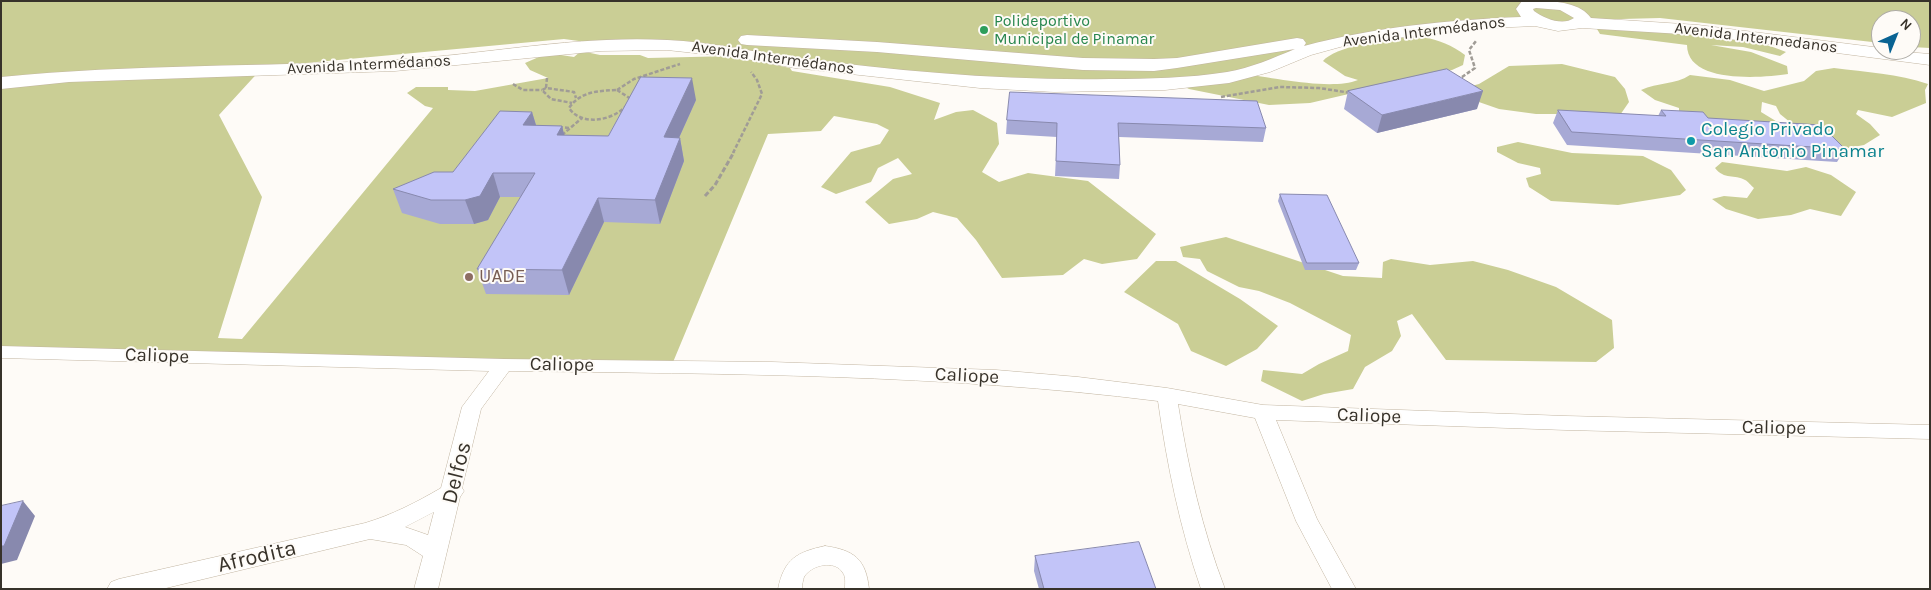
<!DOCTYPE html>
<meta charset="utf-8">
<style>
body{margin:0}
#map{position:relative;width:1931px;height:590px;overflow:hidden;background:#fefbf7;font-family:Karla,sans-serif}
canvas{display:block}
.frame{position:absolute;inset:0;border:2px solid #37322a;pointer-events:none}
.north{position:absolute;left:1871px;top:10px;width:50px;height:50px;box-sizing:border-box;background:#fefbf7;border:1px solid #aeaba5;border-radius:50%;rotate:44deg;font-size:14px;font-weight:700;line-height:20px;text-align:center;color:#37322a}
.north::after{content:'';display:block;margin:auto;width:18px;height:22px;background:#096393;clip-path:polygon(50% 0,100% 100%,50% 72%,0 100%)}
</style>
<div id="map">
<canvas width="1931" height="590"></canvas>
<div class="frame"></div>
<div class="north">N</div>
</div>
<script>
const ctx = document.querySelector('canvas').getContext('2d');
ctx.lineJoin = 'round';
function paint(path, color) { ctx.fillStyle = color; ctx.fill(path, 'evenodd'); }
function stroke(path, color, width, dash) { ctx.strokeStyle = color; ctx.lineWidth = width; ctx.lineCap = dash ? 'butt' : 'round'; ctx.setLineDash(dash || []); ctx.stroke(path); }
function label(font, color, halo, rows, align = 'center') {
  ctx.font = font + ' Karla,sans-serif'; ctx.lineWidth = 4; ctx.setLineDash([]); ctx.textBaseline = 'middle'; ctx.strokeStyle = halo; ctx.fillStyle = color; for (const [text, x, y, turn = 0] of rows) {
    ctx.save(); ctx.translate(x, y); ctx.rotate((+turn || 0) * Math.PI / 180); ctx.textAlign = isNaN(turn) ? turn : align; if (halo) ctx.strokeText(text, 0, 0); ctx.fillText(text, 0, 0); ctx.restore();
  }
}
paint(new Path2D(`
 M1 1H1930V48L1911 47V20H1881V43L1660 18 1583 20 1547 24 1360 34 1242 74C1273 77 1330 91 1358 80L1345 76 1323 61C1335 46 1403 33 1423 37 1439 40 1452 45 1465 55L1463 65 1452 70 1310 103 1269 105 1189 89 1181 85 1054 86 743 58 790 68 792 71 890 87 940 103 934 120 956 112 973 110 997 123 999 144 982 172 999 182 1028 173 1088 181 1156 234 1137 259 1102 264 1084 259 1063 275 1002 278 976 240 957 218 933 212 917 219 889 224 865 202 893 179 912 174 898 158 878 168 871 182 836 194 821 187 851 152 880 144 889 130 877 124 834 116 821 131 768 134 671 367 1 351ZM564 39 601 44 669 40 734 56 648 58 640 55H600L581 51 574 57 548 53 525 63 530 70 548 78 475 91 448 90V87H416L407 93 425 106 433 108 242 339 218 338 262 197 219 115 263 67Z
 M1597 29C1626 29 1654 31 1682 34 1717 36 1753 38 1786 52L1780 56 1743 47 1711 45 1751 52 1787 66 1788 74C1762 78 1687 84 1687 45L1600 34Z
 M1562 64 1615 77 1625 89 1629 102 1618 118 1575 114H1536L1499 109 1476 101 1464 88 1479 84 1509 66Z
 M1834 68C1866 72 1898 74 1928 84L1925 90 1926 103 1892 117 1858 110 1856 114 1870 124 1880 135 1864 145 1843 149 1796 127 1780 114 1776 106 1762 102 1761 112 1784 126 1723 123 1679 114V108L1655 100 1641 90C1658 82 1675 85 1690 75L1730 80 1764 91 1804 81 1816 71Z
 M1518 142 1572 153 1643 156 1671 170 1686 190 1680 195 1618 205 1551 201 1529 187 1526 178 1541 174 1540 168 1518 163 1497 152V147Z
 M1722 162 1787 171 1806 167 1831 175 1856 192 1841 216 1810 209 1791 215 1758 219 1726 209 1712 199 1724 196 1747 198 1754 188C1751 186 1748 181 1745 180 1735 174 1724 180 1715 168Z
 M1226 237 1343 276 1382 278 1383 262 1391 259 1430 265 1473 261 1508 270 1556 287 1612 320 1614 348 1596 362 1446 360 1412 314 1397 321 1401 336 1392 351 1365 367 1353 389 1324 394 1302 401 1261 381 1263 370 1302 374 1319 364 1348 351 1351 335 1290 303 1259 291 1239 287 1207 271 1200 259 1183 257 1180 247Z
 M1156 261H1176L1240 299 1278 326 1257 349 1226 366 1191 351 1178 324 1124 292Z`), '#cace95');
const street = new Path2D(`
 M1 346 504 359 772 362 996 370 1078 377 1167 388 1263 405 1566 416 1930 425V439L1566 430 1276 420 1317 519 1356 589H1332L1296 521 1255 418 1178 404C1188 467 1202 529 1225 589H1201C1180 528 1167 465 1158 401 943 374 726 374 509 371L481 409 462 488 464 491 460 497 438 589H414L423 556 406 545 370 539 162 589H107L111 582 119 579 365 523C392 515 417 502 441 488L462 407 489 371 1 358ZM434 512 428 535 405 527Z
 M825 546C854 550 866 559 869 589H845C845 583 846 577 843 573 835 559 811 565 804 577 803 580 802 585 802 589H778C784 559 797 552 825 546Z`);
const secondary = new Path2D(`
 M1522 1C1545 0 1579 0 1591 18L1698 25 1881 48V50L1930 54V65L1698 35 1582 28 1558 31 1535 26 1467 29 1351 44 1311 55 1270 72 1229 83 1165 90 1054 92 980 88 795 68 741 58 667 50 601 51 395 71 69 82 1 89V77C132 64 263 67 393 60 484 55 576 35 667 40 711 42 753 52 797 58 899 71 1006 81 1110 79 1149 79 1188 78 1227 72 1251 68 1273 58 1295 49L1177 68 1154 71 1083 70 877 52 747 45 741 44 738 40 741 36 747 35 877 42 1083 58 1154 59 1177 58 1297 38 1303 39 1306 43 1304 46C1375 27 1448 20 1521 17L1516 9ZM1536 8 1560 10 1574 18C1563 26 1545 19 1534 11L1533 9Z`);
stroke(street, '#c2b5a1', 1);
stroke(secondary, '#c2b5a1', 1);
stroke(new Path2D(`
 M547 78 546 88 574 92 576 98
 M1456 78 1462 77 1475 68 1469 50 1476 41
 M513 84 523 90H542
 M546 88 542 90 551 99 572 103
 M617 90 631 99C621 119 583 129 569 108 581 91 598 91 617 90Z
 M617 90 634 79 680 64
 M1221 97 1280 87 1319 88 1351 93
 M559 127 569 128
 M562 135 582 118
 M733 153 762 94 757 80 751 72`), '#a09c96', 2.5, [4, 2]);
stroke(new Path2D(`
 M705 196 715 185 734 152`), '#a09c96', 3, [5, 2.5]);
paint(street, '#fff');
paint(secondary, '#fff');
paint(new Path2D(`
 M1348 91 1477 109 1377 133 1344 109Z
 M1010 92 1266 128 1263 142 1119 137 1120 165 1119 179 1055 176 1057 137 1006 134 1007 120Z
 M696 100 679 138H680L684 161 660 224 604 222 569 295 486 294 477 269 521 197H500L488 220 474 224H440L402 213 393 189 453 172 532 112 536 125 562 126 564 135 608 136Z
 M1558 110 1658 116 1661 110 1708 118 1845 149 1837 162 1567 145 1553 123Z
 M1280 194 1359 263 1356 270H1305L1278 201Z
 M1035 556 1156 589H1039L1034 571Z`), '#a7a9d5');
paint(new Path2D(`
 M692 78 696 100 669 160 664 137Z
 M1483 91 1477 109 1377 133 1382 115Z
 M532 112 539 135 523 125Z
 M562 126 568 149 557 135Z
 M680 138 684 161 660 224 655 200Z
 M493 173 500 197 488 220 474 224 465 200Z
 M598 198 604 222 569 295 562 270Z
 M23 501 35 516 17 560 1 564V546Z`), '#8889ae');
const building = new Path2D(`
 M1447 69 1483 91 1382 115 1348 91Z
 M641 77 692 78 664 137 680 138 655 200 598 198 562 270 477 269 535 173H493L480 196 465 200H431L393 189 434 172H453L500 111 532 112 523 125 562 126 557 135 608 136Z
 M1010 92 1257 101 1266 128 1118 123 1120 165 1056 161 1057 123 1007 120Z
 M1558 110 1666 116 1661 110 1703 112 1708 118 1821 125 1845 149 1572 132Z
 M1280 194 1327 195 1359 263H1307Z
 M23 501 4 546H1V506Z
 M1139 542 1156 589H1044L1035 556Z`);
paint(building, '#c2c4f8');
stroke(building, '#8889ae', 1);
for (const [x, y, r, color] of [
 [984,30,5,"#2e9e5b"],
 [1691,141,5,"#0f9aa8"],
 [469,277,5,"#8d6e63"]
]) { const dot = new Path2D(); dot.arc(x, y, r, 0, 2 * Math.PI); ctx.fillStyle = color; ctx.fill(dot); stroke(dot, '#fefbf7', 2); }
label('16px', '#27864d', '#fefbf7', [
 ["Polideportivo",994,21],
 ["Municipal de Pinamar",994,39]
], 'left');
label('16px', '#37322a', '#fefbf7', [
 ["Avenida Intermédanos",1424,32,-7],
 ["Avenida Intermedanos",1756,38,7],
 ["Avenida Intermédanos",773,58,8],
 ["Avenida Intermédanos",369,65,-3]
]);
label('19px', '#0d838f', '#fefbf7', [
 ["Colegio Privado",1701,130],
 ["San Antonio Pinamar",1701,152]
], 'left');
label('19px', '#785e54', '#fefbf7', [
 ["UADE",479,277]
], 'left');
label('19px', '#37322a', '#fefbf7', [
 ["Caliope",157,356,2],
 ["Caliope",562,365,1],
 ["Caliope",967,376,3],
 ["Caliope",1369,416,2],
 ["Caliope",1774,428,1]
]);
label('22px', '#37322a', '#fefbf7', [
 ["Delfos",457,473,-76],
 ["Afrodita",257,557,-13]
]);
</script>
